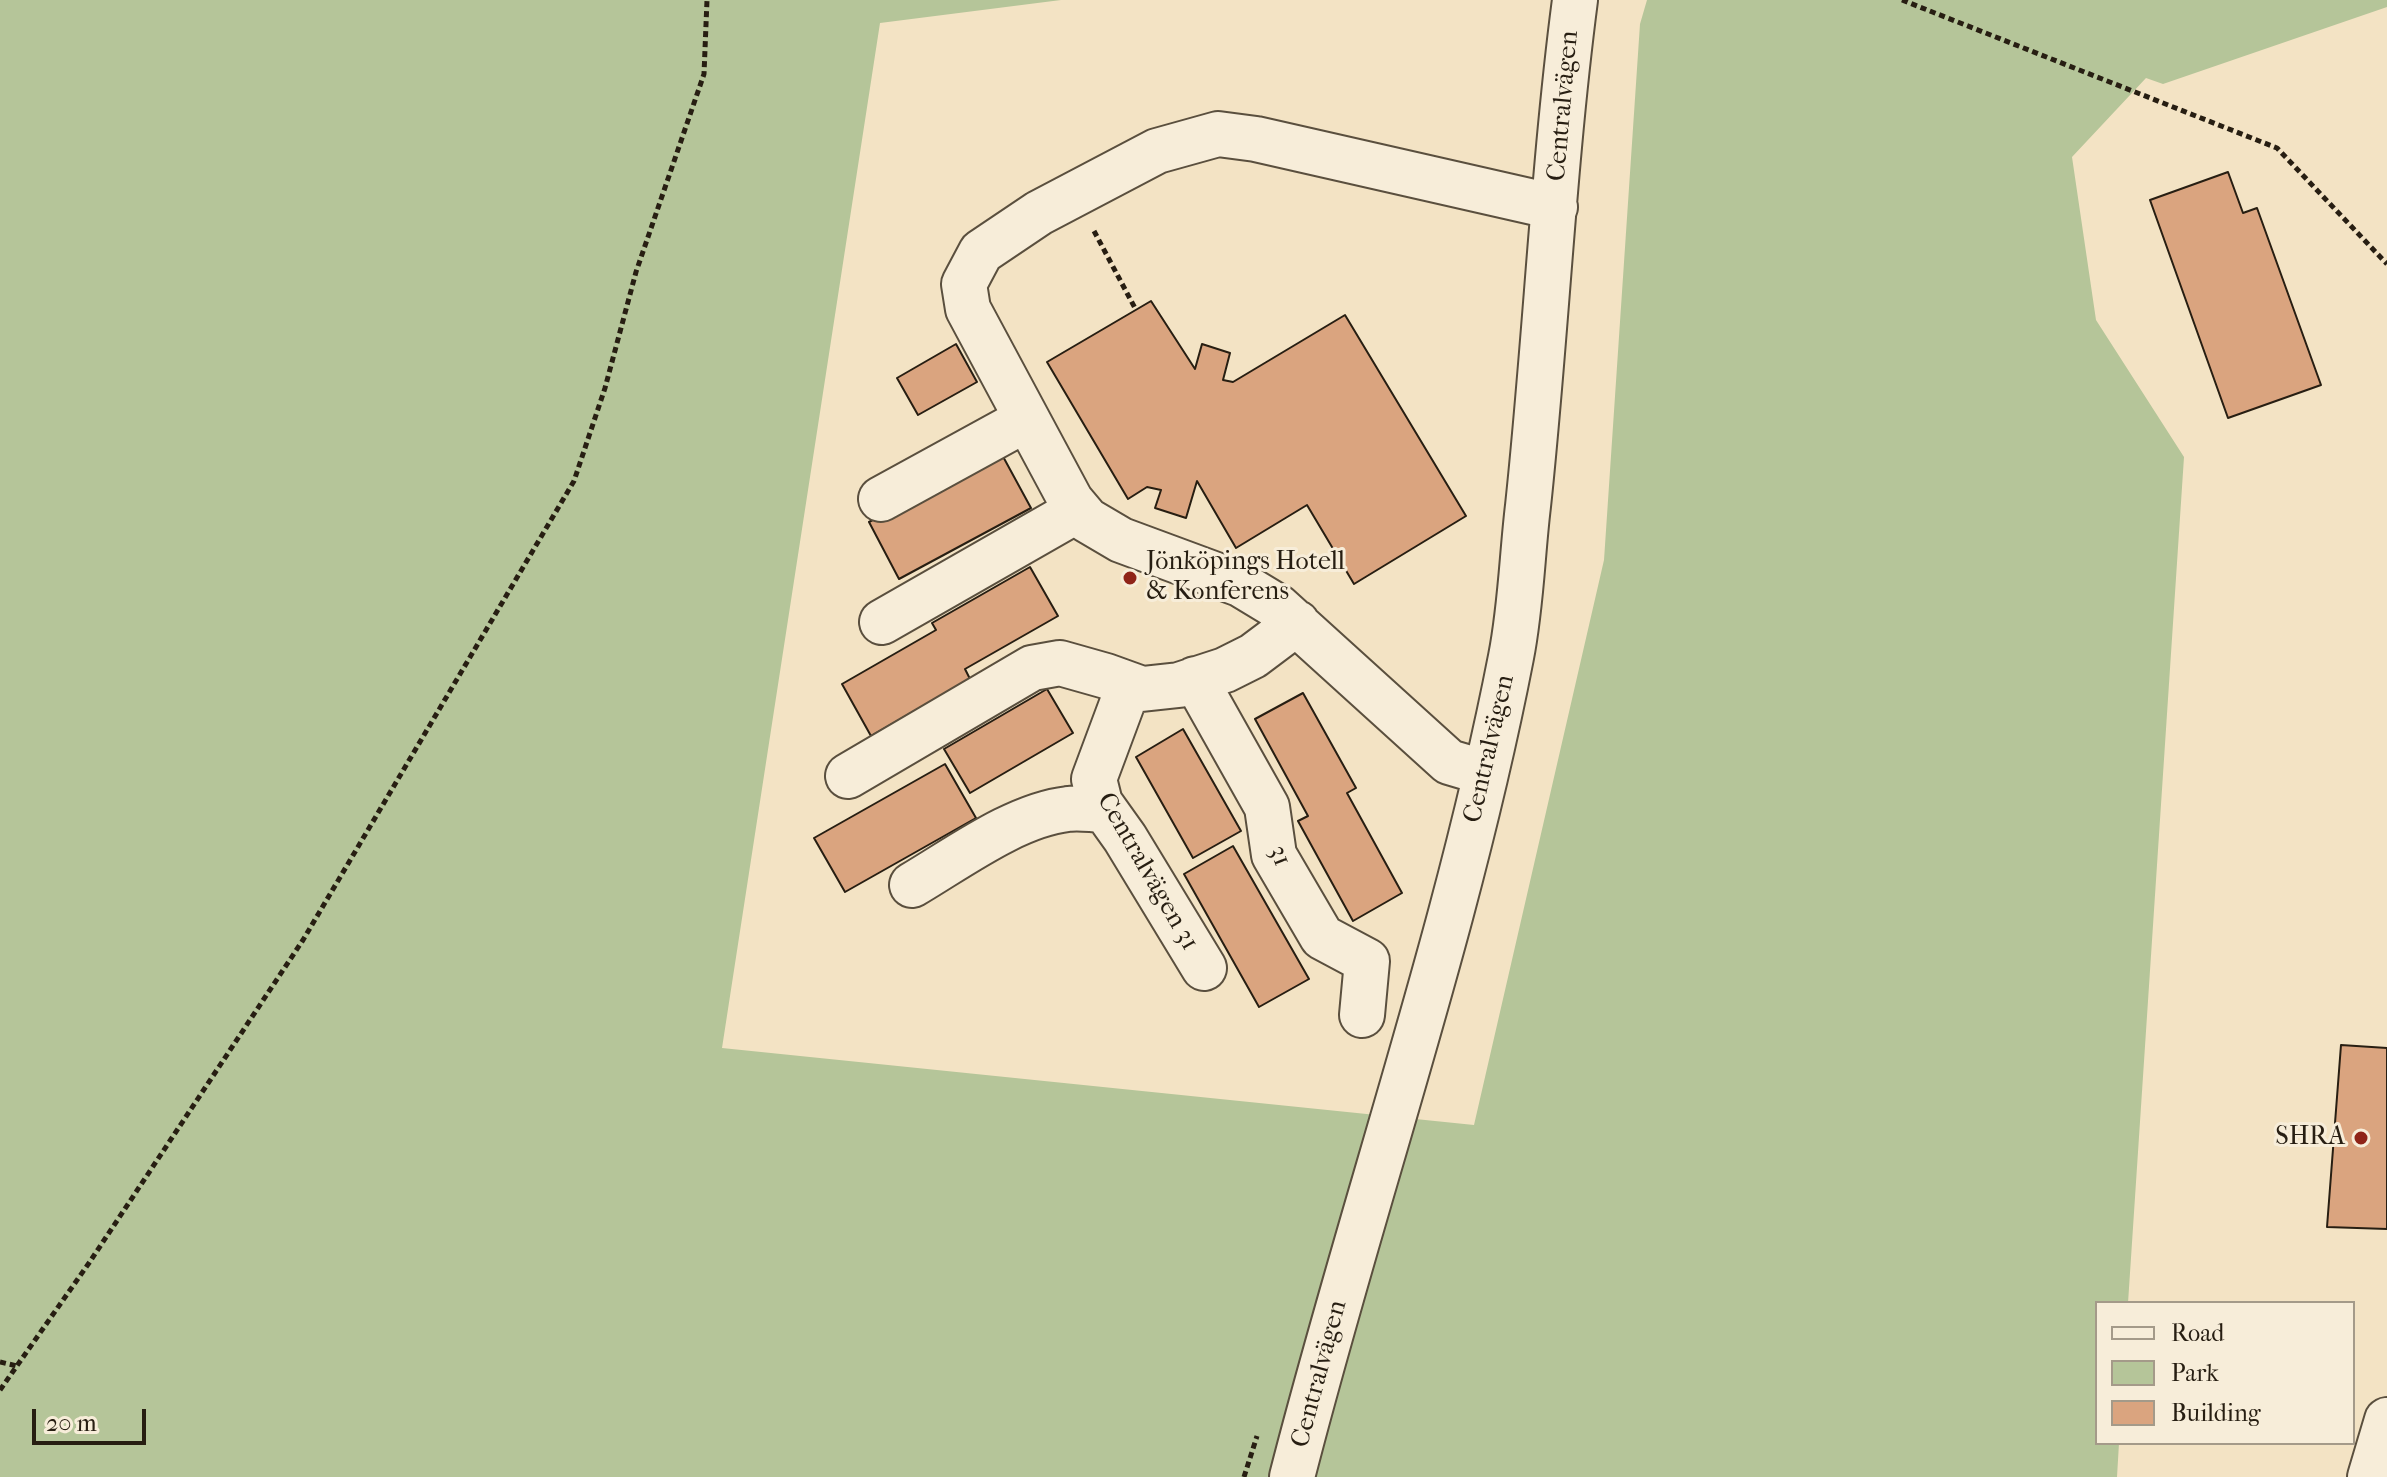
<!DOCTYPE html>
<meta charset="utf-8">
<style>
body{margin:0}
#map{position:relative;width:2387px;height:1477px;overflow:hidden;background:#f3e3c4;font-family:"IM FELL French Canon",serif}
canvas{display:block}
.legend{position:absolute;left:2095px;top:1301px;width:260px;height:144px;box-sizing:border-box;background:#f7edd9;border:2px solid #a49a89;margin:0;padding:10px 14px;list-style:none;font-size:24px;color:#271e12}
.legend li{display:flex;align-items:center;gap:16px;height:40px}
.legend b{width:40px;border:2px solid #a49a89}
.scale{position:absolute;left:32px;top:1409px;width:114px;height:36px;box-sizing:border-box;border:4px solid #271e12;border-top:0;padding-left:10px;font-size:24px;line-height:28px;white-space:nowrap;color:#271e12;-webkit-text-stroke:6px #f7edd9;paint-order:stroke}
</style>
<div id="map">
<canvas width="2387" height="1477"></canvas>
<ul class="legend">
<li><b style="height:10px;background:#f7edd9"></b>Road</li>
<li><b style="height:22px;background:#b5c599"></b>Park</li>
<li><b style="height:22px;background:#daa47f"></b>Building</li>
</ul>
<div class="scale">20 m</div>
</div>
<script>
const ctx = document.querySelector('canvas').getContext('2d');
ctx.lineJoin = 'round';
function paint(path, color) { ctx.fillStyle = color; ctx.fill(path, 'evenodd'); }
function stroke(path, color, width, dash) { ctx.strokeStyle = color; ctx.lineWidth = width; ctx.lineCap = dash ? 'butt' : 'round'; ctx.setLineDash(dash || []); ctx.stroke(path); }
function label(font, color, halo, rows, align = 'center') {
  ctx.font = font + ' "IM FELL French Canon",serif'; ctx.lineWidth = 6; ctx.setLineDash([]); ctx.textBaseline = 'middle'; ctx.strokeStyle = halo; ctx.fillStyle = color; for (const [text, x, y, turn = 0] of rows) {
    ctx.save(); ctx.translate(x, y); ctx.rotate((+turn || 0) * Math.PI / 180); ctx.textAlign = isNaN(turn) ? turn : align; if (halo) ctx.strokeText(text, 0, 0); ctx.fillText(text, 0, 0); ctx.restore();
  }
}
paint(new Path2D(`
 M0 0H1061L880 23 722 1048 1474 1125 1604 560 1640 24 1647 0H2387V7L2163 84 2146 78 2072 157 2096 320 2184 457 2128 1303H2097V1443H2119L2117 1477H0Z`), '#b5c599');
const building = new Path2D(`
 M2228 172 2243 213 2257 208 2321 385 2228 418 2150 200Z
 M1151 301 1195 369 1202 344 1230 353 1223 380 1233 382 1345 315 1466 516 1354 584 1307 505 1236 548 1197 481 1186 518 1155 508 1161 490 1147 487 1128 499 1047 362Z
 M956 344 977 382 918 415 897 378Z
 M1000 451 1031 508 899 579 869 522Z
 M1030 567 1058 616 965 669 970 679 871 736 842 684 936 630 932 623Z
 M1047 689 1073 733 970 793 944 749Z
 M1303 693 1356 788 1347 793 1402 893 1353 921 1298 821 1308 816 1255 719Z
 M1183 729 1241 831 1193 858 1136 757Z
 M945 764 976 818 845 892 814 838Z
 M1233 846 1309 979 1259 1007 1184 874Z
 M2341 1045 2387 1048V1229L2327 1227Z`);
paint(building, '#daa47f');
stroke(building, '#271e12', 2);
const minor = new Path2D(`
 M881 499 1027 419
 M882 622 1078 510
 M1195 679 1267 807 1274 855 1322 937 1367 961 1362 1015
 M1129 685 1094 779 1100 803 1125 838 1204 968
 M1486 773 1449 762 1278 607 1240 584 1121 540 1087 520 1071 501 968 309 964 284 981 252 1039 213 1157 151 1218 134 1256 139 1555 207
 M848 776 1032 668 1060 663 1106 676 1142 689 1179 685 1225 670 1253 656 1297 623
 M912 885C958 858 1015 815 1068 809 1080 807 1093 810 1105 810
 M1292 1477C1362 1203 1457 935 1511 657 1521 607 1522 556 1528 506 1546 338 1553 168 1575 0
 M2370 1477 2387 1420`);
stroke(minor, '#5a4f3e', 48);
stroke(new Path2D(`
 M1902 0 2277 148 2387 264
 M1094 231 1136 310
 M0 1362 17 1366
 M0 1390 89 1263 303 940 574 481 605 388 636 272 704 74 707 0
 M1244 1477 1257 1436`), '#271e12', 5, [6, 4]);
stroke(minor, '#f7edd9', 44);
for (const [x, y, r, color] of [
 [1130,578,8,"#8f2418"],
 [2361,1138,8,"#8f2418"]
]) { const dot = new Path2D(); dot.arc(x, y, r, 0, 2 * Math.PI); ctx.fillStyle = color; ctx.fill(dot); stroke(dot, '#f7edd9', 3); }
label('26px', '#271e12', '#f7edd9', [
 ["Centralvägen",1564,106,-85],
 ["Centralvägen",1490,749,-77],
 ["31",1279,856,69],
 ["Centralvägen 31",1147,872,60],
 ["Centralvägen",1320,1374,-75]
]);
label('26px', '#271e12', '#f7edd9', [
 ["Jönköpings Hotell",1146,563],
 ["& Konferens",1146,593],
 ["SHRA",2345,1138,"right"]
], 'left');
</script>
